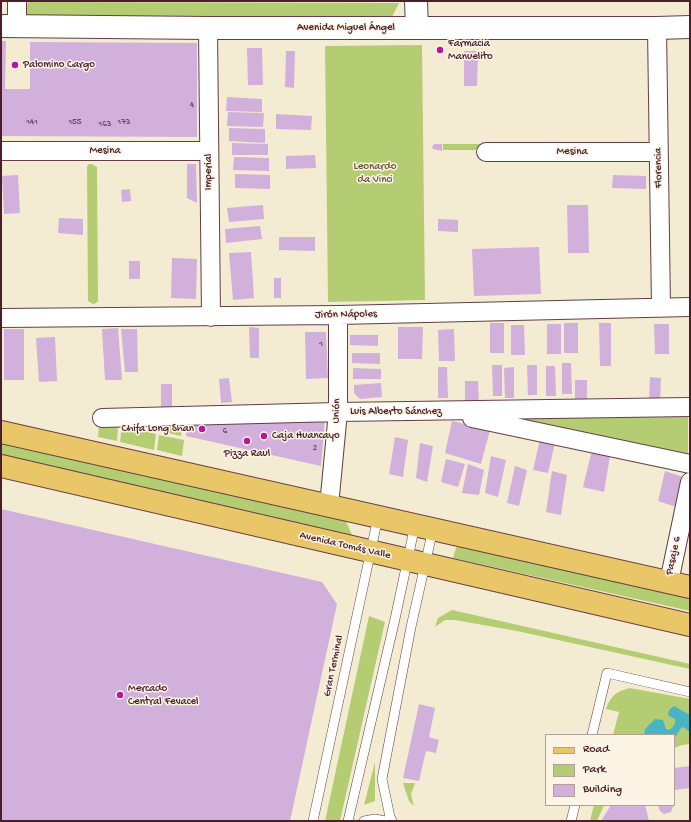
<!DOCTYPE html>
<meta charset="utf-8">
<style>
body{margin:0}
#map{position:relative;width:691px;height:822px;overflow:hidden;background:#f4ebd3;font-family:"Gochi Hand",sans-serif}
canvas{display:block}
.frame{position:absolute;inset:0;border:2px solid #4a1f2b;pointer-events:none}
.legend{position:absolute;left:545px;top:734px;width:130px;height:72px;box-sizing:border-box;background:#fcf5e5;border:1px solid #b59f9b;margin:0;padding:5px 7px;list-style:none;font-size:12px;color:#4a1f2b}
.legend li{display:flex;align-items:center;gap:8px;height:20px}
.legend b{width:20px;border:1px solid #b59f9b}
</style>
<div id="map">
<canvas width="691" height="822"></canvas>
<div class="frame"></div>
<ul class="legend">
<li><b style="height:5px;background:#e9c769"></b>Road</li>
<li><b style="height:11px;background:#b5cd72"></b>Park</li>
<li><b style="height:11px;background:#d1b0dc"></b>Building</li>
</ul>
</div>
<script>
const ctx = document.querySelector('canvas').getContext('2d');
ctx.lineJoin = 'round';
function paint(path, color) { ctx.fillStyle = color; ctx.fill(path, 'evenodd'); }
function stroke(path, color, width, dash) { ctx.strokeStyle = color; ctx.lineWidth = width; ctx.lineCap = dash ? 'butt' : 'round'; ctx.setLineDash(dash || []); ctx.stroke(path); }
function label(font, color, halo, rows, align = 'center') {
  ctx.font = font + ' "Gochi Hand",sans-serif'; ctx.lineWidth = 3; ctx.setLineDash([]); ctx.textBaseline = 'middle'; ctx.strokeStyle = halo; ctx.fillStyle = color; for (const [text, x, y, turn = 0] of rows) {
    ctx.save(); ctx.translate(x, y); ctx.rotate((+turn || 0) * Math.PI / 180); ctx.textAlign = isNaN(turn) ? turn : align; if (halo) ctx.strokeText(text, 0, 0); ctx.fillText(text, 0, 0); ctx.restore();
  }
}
paint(new Path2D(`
 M28 2 399 3 390 21 30 20 25 11Z
 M422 45 425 300 328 302 325 46Z
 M443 144H480V150H443Z
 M89 164H92L97 167 98 301 96 303 93 304 88 301 87 167Z
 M688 414V456L480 416Z
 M182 421 181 436 159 431 160 422Z
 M99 425 118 426 117 441 98 437Z
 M122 426 156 434 154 450 120 442Z
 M159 435 184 440 182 456 157 450Z
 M1 439 344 517 353 537 1 457Z
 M458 542 690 595V611L453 558Z
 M452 610 690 664V669L517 631 455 620H445L435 627 438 618Z
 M369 616 385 622 340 821H325Z
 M630 688 690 699V744L682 745 674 748V735H613L619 712 606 709C610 696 617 691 630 688Z
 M375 762V801L364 805Z
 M403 783H415L411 794 414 806 409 801Z
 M594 805H604L597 821H590Z`), '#b5cd72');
paint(new Path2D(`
 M674 706 690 715V732L683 727 681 728 674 739V735H644L645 729 655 719 663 720 666 729 669 730C673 728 676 723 675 719L669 716 668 714 669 710Z`), '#48b5c4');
paint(new Path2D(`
 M1 41H6L5 89H30V42L197 43V137L1 136Z
 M247 48H262L263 85H248Z
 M286 51H295L294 88 285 87Z
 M464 51H478L477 86H464Z
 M227 97 262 99V112L226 111Z
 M228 112 264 113 263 127 227 126Z
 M276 114 312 116 311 130 276 129Z
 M229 128 265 129V143L229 141Z
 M232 143 268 144V155H232Z
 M434 144H442V151L433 149 432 147Z
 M315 155 316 168 286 169V156Z
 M234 157 269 158V171L233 170Z
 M187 164H196L197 203 187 198Z
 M235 174 270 175V189L235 188Z
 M18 175 20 213 4 214 2 176Z
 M613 175 646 176V189L612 188Z
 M130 189 131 201 122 202 121 190Z
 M263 205 264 219 229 222 227 208Z
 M567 205H588L589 253H568Z
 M59 218 83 219V235L58 233Z
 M438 219 458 220V232L438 231Z
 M260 226 262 239 226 243 225 229Z
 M279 237H315V251L279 250Z
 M539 247 541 294 474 296 472 249Z
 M251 252 254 298 233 300 229 253Z
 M172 258 197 259 196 299 171 298Z
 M129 261H140V279H129Z
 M274 278H281V298H274Z
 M490 323H504V353H490Z
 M564 323H578V353H564Z
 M599 323H611V366H600Z
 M547 324H561V354H547Z
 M654 324H669V354H655Z
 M511 325H524L525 355H511Z
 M249 327 259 328V358H250Z
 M398 327H423L422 359H398Z
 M118 328 122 380H105L102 329Z
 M4 329H24V380H4Z
 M121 329H137L138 372H125Z
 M454 329 455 361H439L438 330Z
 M305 332H326L328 378 306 379Z
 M350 335H378V346L350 345Z
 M55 337 57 381 39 382 36 338Z
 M352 353H380V364L352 363Z
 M562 363H571L572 394H562Z
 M492 365H502V396H493Z
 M527 365H537V395H528Z
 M546 366H555L556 396H546Z
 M438 367H447L448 398H438Z
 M514 367V398H505L504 368Z
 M353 368 381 369V379H353Z
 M650 377 661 378 660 402 649 401Z
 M229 378 232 402 221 403 219 379Z
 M575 380H587V404H575Z
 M465 381H478L479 403 465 402Z
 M381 383 382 397 360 399 354 393V385Z
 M161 384H172V410L161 409Z
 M325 418 321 466 186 436 187 422Z
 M452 421 490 430 481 464 445 453Z
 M395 437 408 440 403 477 389 474Z
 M540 439 555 443 548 473 533 470Z
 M420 443 433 446 427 482 416 478Z
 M592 450 610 456 604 492 583 487Z
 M491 456 506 460 498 497 485 493Z
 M446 459 465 464 458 487 441 482Z
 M468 464 484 470 479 495 462 493Z
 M515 466 527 470 519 506 507 503Z
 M552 471 567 475 561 515 546 512Z
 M665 471 683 477 676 507 658 501Z
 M1 509 322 582 337 604 290 821H1Z
 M419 704 435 708 429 737 439 740 436 753 426 751 419 781 403 778Z
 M690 766V788L675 790 674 768Z
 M611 805H645L649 821H601Z
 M658 805H673V807L671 812 664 814 660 811Z`), '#d1b0dc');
const service = new Path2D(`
 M592 735 607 673 690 692
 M313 821 378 517
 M348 821 395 619 415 525
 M364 821 375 819 385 821
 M392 821 390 817 382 779 411 627 433 529
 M571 821 575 805`);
const minor = new Path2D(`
 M17 1V26
 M208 28 211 317
 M657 28 661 308
 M1 151H209
 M486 152H658
 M1 318 338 315 690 307
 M102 418 338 412 690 407
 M472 418 690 464
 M329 506 338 412V315
 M669 582 690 482`);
const tertiary = new Path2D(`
 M416 1 417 28
 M1 26 208 28H657L690 27`);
const primary = new Path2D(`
 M1 432 690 587
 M1 466 690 625`);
stroke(service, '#643e44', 10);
stroke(minor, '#643e44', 20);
stroke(tertiary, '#643e44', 24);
stroke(primary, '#643e44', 24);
stroke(service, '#fff', 9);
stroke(minor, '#fff', 18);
stroke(tertiary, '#fff', 22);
stroke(primary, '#e9c769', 22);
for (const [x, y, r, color] of [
 [440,50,4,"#b5179e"],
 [15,65,4,"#b5179e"],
 [202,429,4,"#b5179e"],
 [264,436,4,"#b5179e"],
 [247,441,4,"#b5179e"],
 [120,695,4,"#b5179e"]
]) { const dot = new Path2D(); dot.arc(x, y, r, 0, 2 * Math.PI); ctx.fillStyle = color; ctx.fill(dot); stroke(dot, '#fcf5e5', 1.5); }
label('9px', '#6c4357', null, [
 ["4",192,106],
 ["141",32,123],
 ["155",75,123],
 ["173",124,123],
 ["163",105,125],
 ["1",321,345],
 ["6",225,432],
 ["2",315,449]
]);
label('11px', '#4a1f2b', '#fcf5e5', [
 ["Avenida Miguel Ángel",346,28],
 ["Mesina",105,151],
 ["Mesina",572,152],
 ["Florencia",659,168,-91],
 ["Imperial",209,172,-90],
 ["Jirón Nápoles",346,315,-1],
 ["Unión",337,411,-88],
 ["Luis Alberto Sánchez",396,412],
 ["Avenida Tomás Valle",345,546,13],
 ["Pasaje 6",674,556,-78],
 ["Gran Terminal",334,666,-78]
]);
label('11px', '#4a1f2b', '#fcf5e5', [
 ["Farmacia",448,44],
 ["Manuelito",448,57],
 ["Palomino Cargo",23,65],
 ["Chifa Long Shan",194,429,"right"],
 ["Caja Huancayo",272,436],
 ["Pizza Raul",247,454,"center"],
 ["Mercado",128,689],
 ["Central Fevacel",128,702]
], 'left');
label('11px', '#6a5340', '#fcf5e5', [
 ["Leonardo",375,167],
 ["da Vinci",375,180]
]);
</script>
